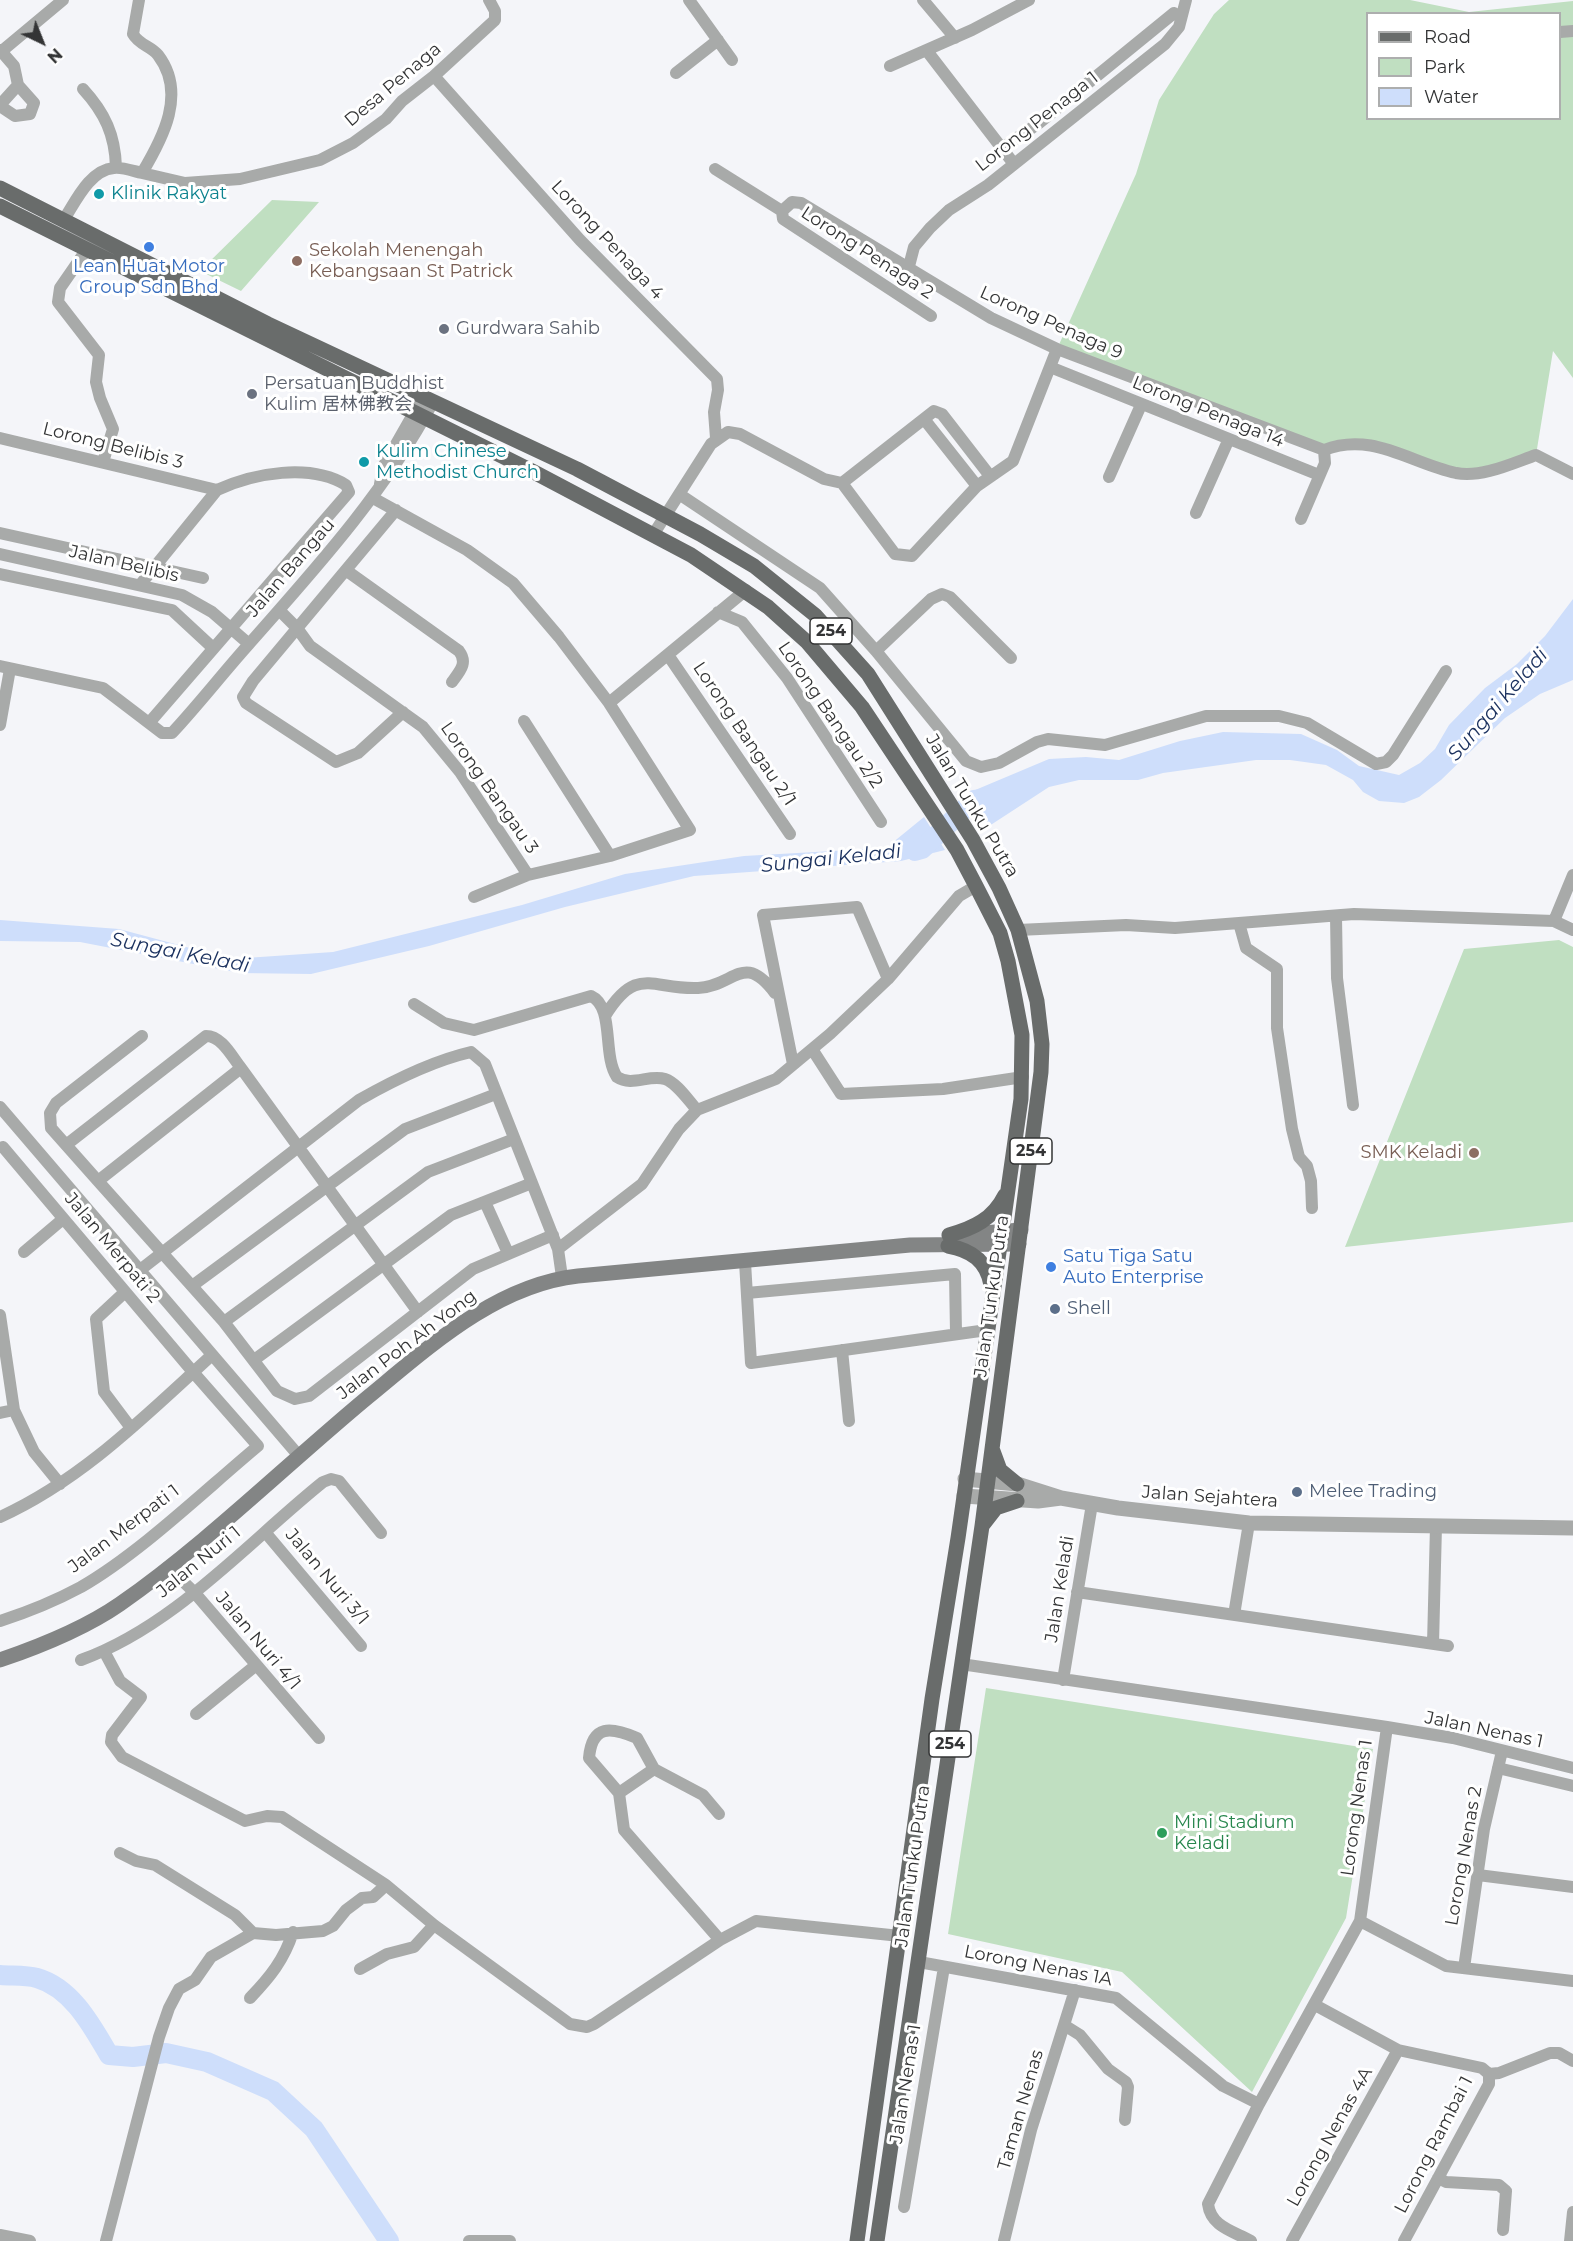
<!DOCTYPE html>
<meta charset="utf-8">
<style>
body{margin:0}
#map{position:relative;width:1573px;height:2241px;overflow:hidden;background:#f4f5f9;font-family:Montserrat,sans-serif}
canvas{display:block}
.legend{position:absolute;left:1366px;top:12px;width:195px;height:108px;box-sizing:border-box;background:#fff;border:2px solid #adaeae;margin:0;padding:8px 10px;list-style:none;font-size:18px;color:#333435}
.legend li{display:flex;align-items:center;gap:12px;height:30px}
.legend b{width:30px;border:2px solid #adaeae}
.north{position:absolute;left:12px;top:12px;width:60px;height:60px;-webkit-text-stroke:4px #fff;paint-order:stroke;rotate:137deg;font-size:16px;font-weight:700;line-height:24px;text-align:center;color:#333435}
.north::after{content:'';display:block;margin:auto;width:21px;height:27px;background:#333435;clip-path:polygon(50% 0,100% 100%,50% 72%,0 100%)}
</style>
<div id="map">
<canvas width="1573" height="2241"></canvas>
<ul class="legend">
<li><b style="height:8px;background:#696c6b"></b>Road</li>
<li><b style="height:16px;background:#c0dfc1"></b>Park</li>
<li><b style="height:16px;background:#cedefb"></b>Water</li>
</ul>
<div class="north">N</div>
</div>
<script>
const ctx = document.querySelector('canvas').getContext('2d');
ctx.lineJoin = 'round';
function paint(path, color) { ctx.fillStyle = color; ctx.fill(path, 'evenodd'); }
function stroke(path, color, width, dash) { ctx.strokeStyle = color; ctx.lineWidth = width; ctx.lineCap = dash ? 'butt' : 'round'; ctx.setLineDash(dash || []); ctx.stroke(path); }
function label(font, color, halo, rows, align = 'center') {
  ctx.font = font + ' Montserrat,"Noto Sans SC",sans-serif'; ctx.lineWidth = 6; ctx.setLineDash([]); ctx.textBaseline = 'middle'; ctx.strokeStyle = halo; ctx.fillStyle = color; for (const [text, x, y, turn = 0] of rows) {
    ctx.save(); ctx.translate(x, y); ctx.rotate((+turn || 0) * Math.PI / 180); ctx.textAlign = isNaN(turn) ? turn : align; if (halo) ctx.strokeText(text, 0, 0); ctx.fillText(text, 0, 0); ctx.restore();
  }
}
paint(new Path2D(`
 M1229 0H1410L1469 12 1573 1V378L1553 351 1536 455 1458 474 1374 445 1324 450 1057 349 1136 174 1159 100 1214 14ZM1368 14H1560V118H1368Z
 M272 200 319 202 241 291 200 271Z
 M1559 940 1573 947V1222L1345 1247 1464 949Z
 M986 1688 1373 1749 1346 1918 1252 2092 1122 1972 948 1934Z`), '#c0dfc1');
paint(new Path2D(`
 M1573 599V680L1540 694 1505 718 1441 780 1419 797 1404 803 1379 801 1363 792 1353 780 1326 765 1290 760H1256L1163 773 1138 780H1079L1049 787 983 830 961 796 1049 759 1086 757 1119 760 1180 741 1223 732 1301 734 1337 750 1359 766 1399 775 1420 763 1435 749 1449 725 1485 688 1517 664 1545 636Z
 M924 817 945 850 901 861 694 876 565 907 429 946 311 974 240 973 80 942 0 941V920L119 929 231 959 333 952 522 905 625 874 744 856 886 848Z`), '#cedefb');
stroke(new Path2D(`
 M915 851 922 849 974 800 992 798
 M0 1975C12 1976 26 1975 37 1978 72 1988 92 2026 109 2055L133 2057 166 2053 207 2062 273 2091 314 2129 389 2241`), '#cedefb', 20);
stroke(new Path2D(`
 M689 0 732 60
 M923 0 955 38
 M1560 32 1573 31
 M0 50 14 66 18 85 34 103 30 114 15 116 0 106
 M2 51 63 0
 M927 51 1014 164
 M890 66 972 30 1029 0
 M676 73 718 40
 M434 76 580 240 717 379 718 390 714 412 716 438
 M83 89C105 113 115 135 116 167
 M0 105 18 85
 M1001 149 1039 123 1174 13
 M715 169 782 211
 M142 173 185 183 240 179 320 160 353 143 386 119 402 101 434 76 495 20V11L489 0
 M782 211 792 202 801 203 991 318 1057 349 1324 450
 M782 211 783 219 931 316
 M63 221C75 203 89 170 114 168 123 167 133 171 142 173 163 138 187 93 158 55 151 46 139 45 133 34L139 0
 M87 249 60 288 58 302 99 355 96 382 100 398 113 429 103 462
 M908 270 914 247 930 228 949 210 988 185 1165 44 1179 27 1186 0
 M1050 367 1319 475
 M924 419 977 486
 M0 438 217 490
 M1324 450C1372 431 1410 463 1456 473 1482 478 1513 463 1536 455L1573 474
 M1109 477 1141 405
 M842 483 895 554 912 556 977 486 1013 461 1057 349
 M842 483 934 411 942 414 990 476
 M380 484 383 467 423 397
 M679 494 820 588 876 651 966 761 981 767 999 763 1037 742 1048 739 1105 745 1206 716H1279L1307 723 1376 764 1386 762 1393 755 1446 671
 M373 498 467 550 513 583 559 637 609 703 690 830 610 856 528 875 474 897
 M396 510 253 681 243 697 246 703 336 762 358 753 403 712
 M1196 513 1228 441
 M1301 519 1325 463 1324 450
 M0 533 203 578
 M653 535 711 444 728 432 740 434 824 479 842 483
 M0 554 182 595 212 612 249 644
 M347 571 459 651C468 663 460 671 452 682
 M0 574 172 610 213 648
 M140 585 217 490C254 473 310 463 346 485L349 492 149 723
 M279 610 297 628 310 646 423 727 460 772 528 875
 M718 612 742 622 787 678 881 822
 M876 651 931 599 942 594 950 597 1011 658
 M668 655 790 834
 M0 666 103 688 162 733H172C199 704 223 673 249 644 317 567 385 492 433 402
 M609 703 746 590
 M524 721 610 856
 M0 725 10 669
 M1336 916 1337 978 1353 1105
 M1554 921 1573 875
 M1239 923 1246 948 1277 969V1028L1292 1129 1299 1157 1307 1166 1311 1181 1312 1208
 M1018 930 1126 925 1175 928 1354 914 1554 921 1573 930
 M414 1004 444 1023 474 1030 591 996C615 1007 602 1055 617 1077 632 1087 649 1074 665 1079 677 1083 688 1100 697 1110
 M605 1016C637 964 652 990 698 988 735 986 743 951 775 993
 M812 1049 841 1094 943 1089 1023 1077
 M793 1064 763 915 857 907 888 979
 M241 1068 98 1181 224 1322 277 1391 295 1399 309 1396 473 1269 553 1235
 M0 1107 299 1456
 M66 1145 206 1036C222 1036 232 1057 241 1068L418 1312
 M98 1181 51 1128 50 1113 56 1103 142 1036
 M485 1202 508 1253
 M558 1249 642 1184 679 1129 697 1110 776 1079 830 1034 888 979 959 896 976 886
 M24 1252 63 1219
 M745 1262 751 1363 987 1330
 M140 1270 359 1100C394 1080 432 1061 471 1052L485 1064 558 1249 562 1277
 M192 1286 405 1129 496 1094
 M125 1292 96 1319 104 1392 131 1428
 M747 1293 955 1274 956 1333
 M0 1315 14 1410 34 1452 60 1484
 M224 1322 428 1172 514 1139
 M842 1350 849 1421
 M254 1360 451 1215 532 1183
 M0 1413 14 1410
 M0 1517C82 1480 146 1415 212 1355
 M265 1532 361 1646
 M168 1567 194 1592 319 1738
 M1077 1592 1448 1646
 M1234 1615 1249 1523
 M0 1621C28 1612 55 1601 81 1587 140 1553 204 1491 258 1446L193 1372 3 1147
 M1433 1644 1436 1526
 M104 1651 120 1681 141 1697 112 1735 111 1742 122 1757 245 1821 267 1816 282 1817 386 1885 434 1925 570 2024 587 2027 594 2024 720 1940 756 1921 900 1936
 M81 1660C175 1626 247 1543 323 1482L331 1479 339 1481 381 1533
 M961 1664 1387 1727 1453 1738 1573 1768
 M1063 1680 1092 1504
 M196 1714 255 1666
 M1498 1768 1573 1786
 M619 1793 654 1769
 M719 1814 703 1795 654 1769 637 1738C611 1727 592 1724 589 1758L619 1793 624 1830 720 1940
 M120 1853 136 1861 155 1865 235 1915 253 1933
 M1478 1875 1573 1887
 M1360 1921 1446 1966 1573 1981
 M919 1962 1116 1998 1223 2086 1259 2104
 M1464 1968 1484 1829 1502 1751
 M360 1969 387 1954 414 1947 434 1925
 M250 1998C270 1977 284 1960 293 1932
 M1315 2005 1398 2050 1482 2068 1489 2074
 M1064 2025 1080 2035 1108 2069 1126 2082 1128 2087 1125 2120
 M1489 2074 1499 2073 1550 2053H1559L1573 2061
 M1438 2178 1446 2182 1499 2185 1506 2191 1503 2230
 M904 2207 944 1967
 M0 2235 30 2241
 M106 2241 159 2037 169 2008 179 1989 195 1980 211 1957 253 1933 276 1935 323 1931 333 1926 346 1910 362 1898 373 1897 386 1885
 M469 2241H510
 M1004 2241 1031 2130 1075 1990
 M1251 2241C1233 2231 1211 2227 1208 2204L1259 2104 1360 1921 1387 1727
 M1292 2241 1398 2050
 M1404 2241 1489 2084V2074
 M1570 2241 1573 2212`), '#a8aaa9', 12);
stroke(new Path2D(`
 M965 1479 1017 1484 1061 1498 1118 1508 1249 1523 1573 1528
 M964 1496 1038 1501 1061 1498`), '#a8aaa9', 15);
stroke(new Path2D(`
 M957 1235 1021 1230
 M0 1660C41 1646 84 1629 120 1604 206 1544 286 1465 368 1397 429 1347 496 1285 578 1276L910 1245 1019 1244`), '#838585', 15);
stroke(new Path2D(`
 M0 188 268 324 577 469 700 534 754 566 815 615 868 674 973 840 999 888 1018 930 1037 1001 1042 1044 1041 1072 982 1526 877 2241
 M0 206 532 471 691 555 768 607 807 642 862 707 957 850 976 886 1000 933 1008 961 1022 1035 1021 1099 958 1538 932 1699 857 2241
 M949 1235C974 1228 993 1219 1005 1195
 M948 1246C971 1250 987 1261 991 1285
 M993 1451 1000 1470 1017 1484
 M982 1526 996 1508 1017 1501`), '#696c6b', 15);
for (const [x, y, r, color] of [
 [99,194,6,"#0f9aa8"],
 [149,247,6,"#3f7fe0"],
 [297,261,6,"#8d6e63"],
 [444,329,6,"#6b7280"],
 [252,394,6,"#6b7280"],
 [364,462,6,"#0f9aa8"],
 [1474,1153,6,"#8d6e63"],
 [1051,1267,6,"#3f7fe0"],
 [1055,1309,6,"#5c6f8a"],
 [1297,1492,6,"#5c6f8a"],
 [1162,1833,6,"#2e9e5b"]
]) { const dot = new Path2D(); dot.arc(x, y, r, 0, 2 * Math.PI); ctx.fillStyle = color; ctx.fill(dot); stroke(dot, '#fff', 2); }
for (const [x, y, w] of [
 [831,631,42],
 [1031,1151,42],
 [950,1744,42]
]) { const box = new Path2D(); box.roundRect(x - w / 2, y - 13, w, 26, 4.5); ctx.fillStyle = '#fff'; ctx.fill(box); stroke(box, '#333435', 1.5); }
label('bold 16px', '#333435', null, [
 ["254",831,631],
 ["254",1031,1151],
 ["254",950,1744]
]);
label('18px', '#333435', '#fff', [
 ["Desa Penaga",393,85,-40],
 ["Lorong Penaga 1",1037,122,-38],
 ["Lorong Penaga 4",607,240,47],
 ["Lorong Penaga 2",867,253,33],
 ["Lorong Penaga 9",1051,323,24],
 ["Lorong Penaga 14",1208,412,22],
 ["Lorong Belibis 3",113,446,14],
 ["Jalan Belibis",124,564,13],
 ["Jalan Bangau",291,568,-49],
 ["Lorong Bangau 2/2",830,715,56],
 ["Lorong Bangau 2/1",744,734,56],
 ["Lorong Bangau 3",489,788,55],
 ["Jalan Tunku Putra",972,806,59],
 ["Jalan Merpati 2",112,1248,50],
 ["Jalan Tunku Putra",992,1296,-82],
 ["Jalan Poh Ah Yong",407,1345,-37],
 ["Jalan Sejahtera",1210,1497,4],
 ["Jalan Merpati 1",124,1529,-37],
 ["Jalan Nuri 1",199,1562,-39],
 ["Jalan Nuri 3/1",327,1577,50],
 ["Jalan Keladi",1060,1589,-81],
 ["Jalan Nuri 4/1",258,1641,50],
 ["Jalan Nenas 1",1484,1730,12],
 ["Lorong Nenas 1",1357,1808,-82],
 ["Lorong Nenas 2",1464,1856,-80],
 ["Jalan Tunku Putra",913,1866,-82],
 ["Lorong Nenas 1A",1038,1966,11],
 ["Jalan Nenas 1",906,2084,-81],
 ["Taman Nenas",1021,2110,-74],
 ["Lorong Nenas 4A",1330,2137,-61],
 ["Lorong Rambai 1",1434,2145,-63]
]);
label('18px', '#0d838f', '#fff', [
 ["Klinik Rakyat",111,194],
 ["Kulim Chinese",376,452],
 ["Methodist Church",376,473]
], 'left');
label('18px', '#785e54', '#fff', [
 ["Sekolah Menengah",309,251],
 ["Kebangsaan St Patrick",309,272],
 ["SMK Keladi",1462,1153,"right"]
], 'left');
label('18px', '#366cbe', '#fff', [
 ["Lean Huat Motor",149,267],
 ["Group Sdn Bhd",149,288],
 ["Satu Tiga Satu",1063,1257,"left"],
 ["Auto Enterprise",1063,1278,"left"]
]);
label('18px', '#5b616d', '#fff', [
 ["Gurdwara Sahib",456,329],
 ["Persatuan Buddhist",264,384],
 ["Kulim 居林佛教会",264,405]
], 'left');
label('18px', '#4e5e75', '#fff', [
 ["Shell",1067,1309],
 ["Melee Trading",1309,1492]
], 'left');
label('18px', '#27864d', '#fff', [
 ["Mini Stadium",1174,1823],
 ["Keladi",1174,1844]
], 'left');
label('italic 20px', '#1d3360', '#fff', [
 ["Sungai Keladi",1498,705,-49],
 ["Sungai Keladi",831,859,-6],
 ["Sungai Keladi",180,953,11]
]);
</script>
